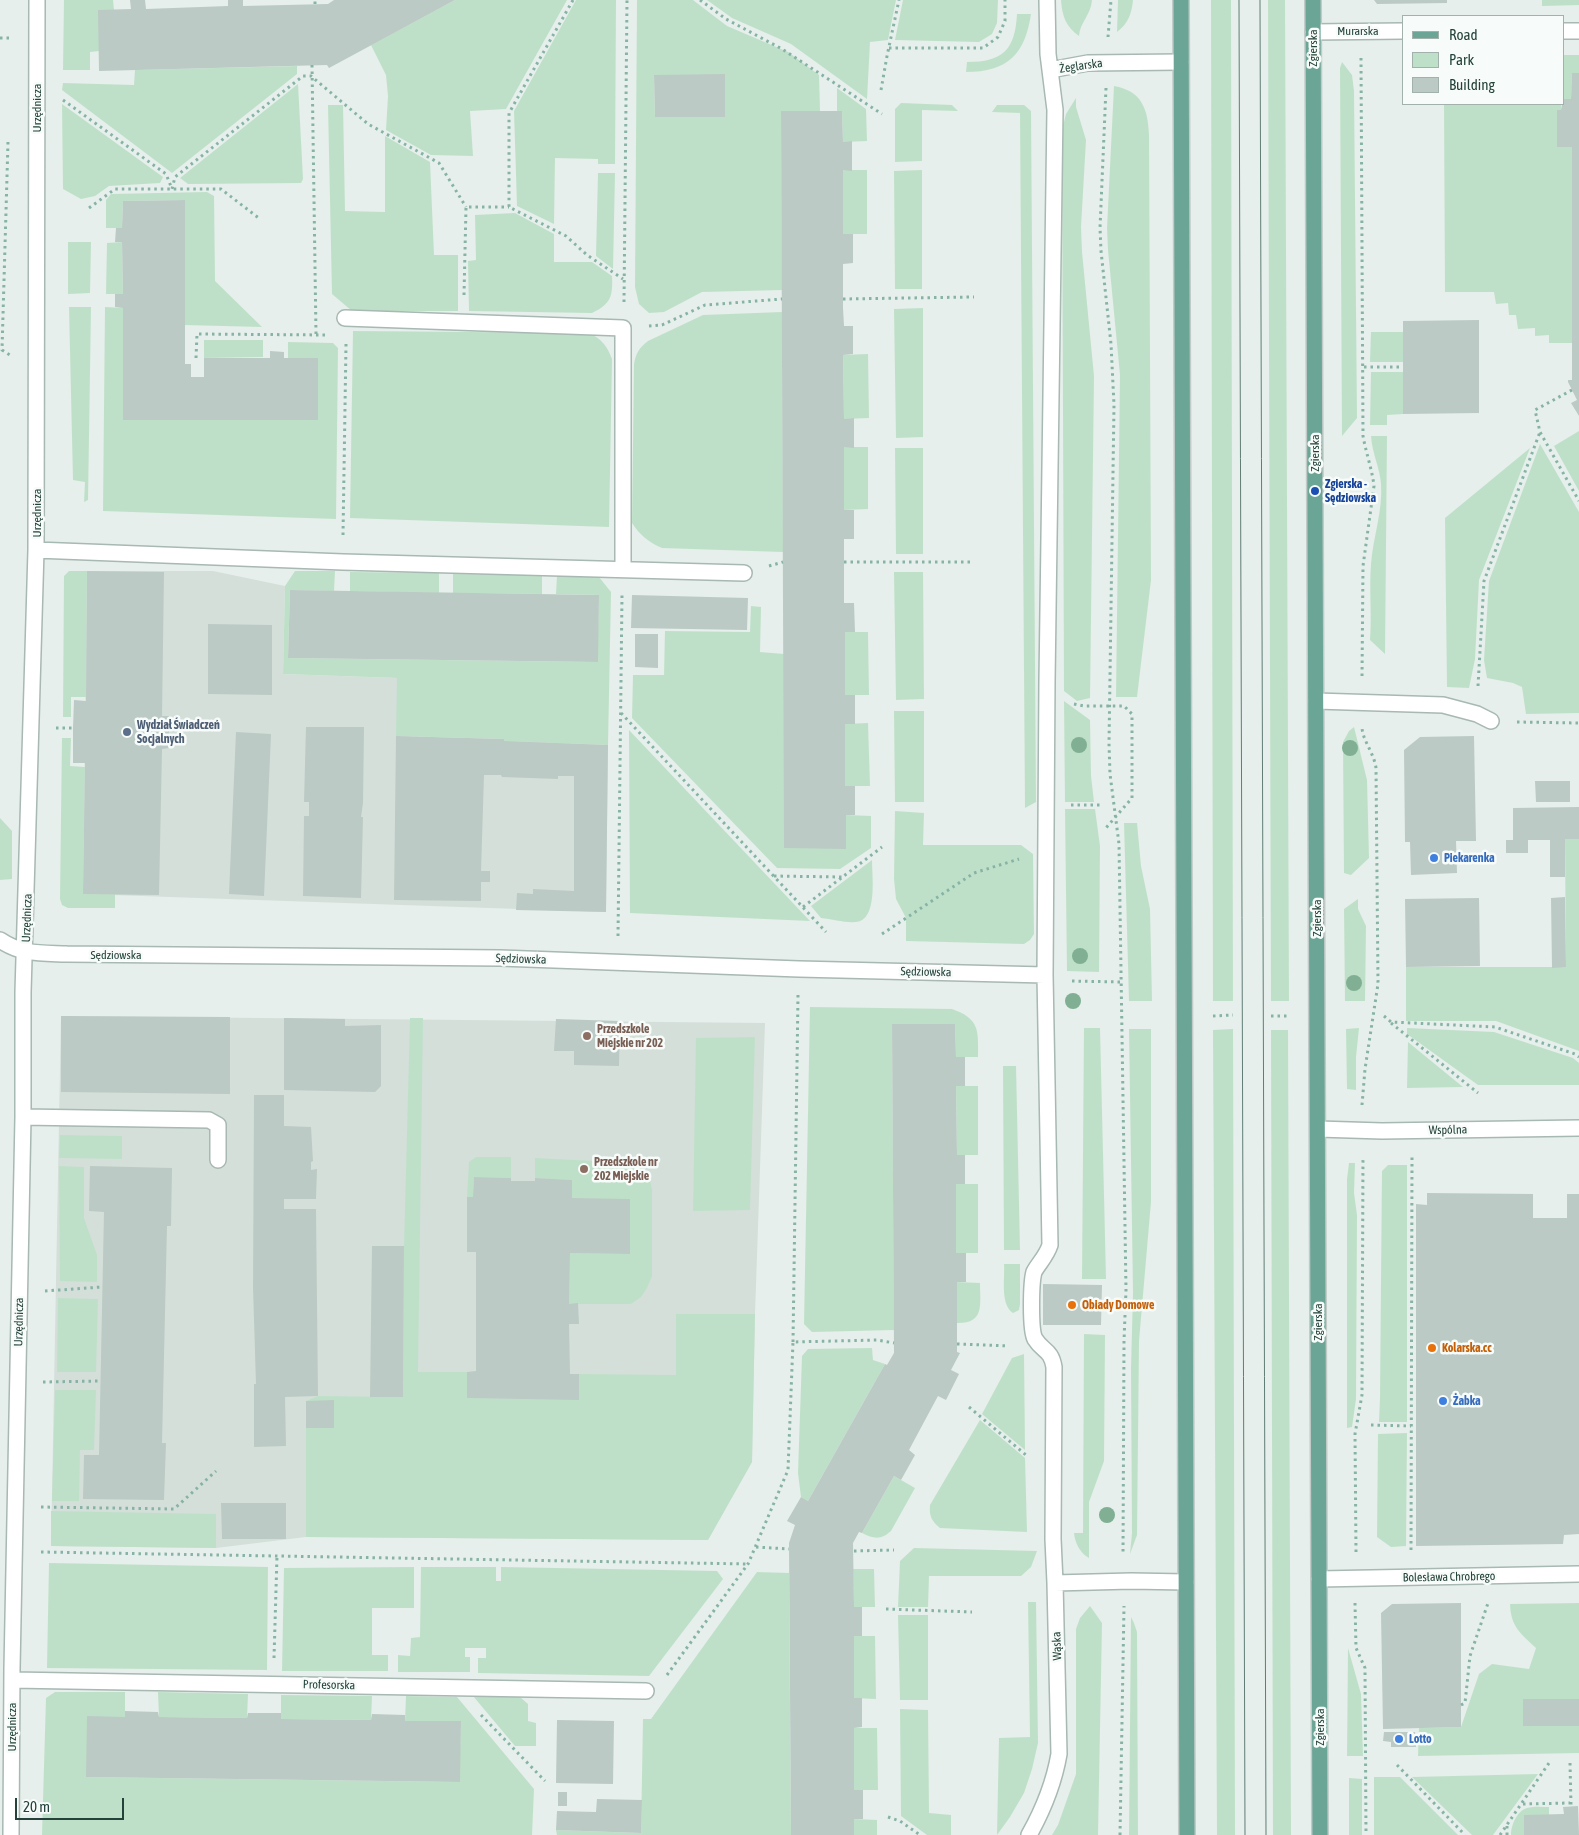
<!DOCTYPE html>
<meta charset="utf-8">
<style>
body{margin:0}
#map{position:relative;width:1579px;height:1835px;overflow:hidden;background:#e6efeb;font-family:"Asap Condensed",sans-serif}
canvas{display:block}
.legend{position:absolute;left:1402px;top:15px;width:162px;height:90px;box-sizing:border-box;background:#f7fbf9;border:1px solid #a3b1ad;margin:0;padding:6px 9px;list-style:none;font-size:15px;color:#24423a}
.legend li{display:flex;align-items:center;gap:10px;height:25px}
.legend b{width:25px;border:1px solid #a3b1ad}
.scale{position:absolute;left:15px;top:1798px;width:109px;height:22px;box-sizing:border-box;border:2px solid #24423a;border-top:0;padding-left:6px;font-size:15px;line-height:18px;white-space:nowrap;color:#24423a;-webkit-text-stroke:4px #f7fbf9;paint-order:stroke}
</style>
<div id="map">
<canvas width="1579" height="1835"></canvas>
<ul class="legend">
<li><b style="height:6px;background:#6aa596"></b>Road</li>
<li><b style="height:14px;background:#bfe0c8"></b>Park</li>
<li><b style="height:14px;background:#bbcac4"></b>Building</li>
</ul>
<div class="scale">20 m</div>
</div>
<script>
const ctx = document.querySelector('canvas').getContext('2d');
ctx.lineJoin = 'round';
function paint(path, color) { ctx.fillStyle = color; ctx.fill(path, 'evenodd'); }
function stroke(path, color, width, dash) { ctx.strokeStyle = color; ctx.lineWidth = width; ctx.lineCap = dash ? 'butt' : 'round'; ctx.setLineDash(dash || []); ctx.stroke(path); }
function label(font, color, halo, rows, align = 'center') {
  ctx.font = font + ' "Asap Condensed",sans-serif'; ctx.lineWidth = 5; ctx.setLineDash([]); ctx.textBaseline = 'middle'; ctx.strokeStyle = halo; ctx.fillStyle = color; for (const [text, x, y, turn = 0] of rows) {
    ctx.save(); ctx.translate(x, y); ctx.rotate((+turn || 0) * Math.PI / 180); ctx.textAlign = isNaN(turn) ? turn : align; if (halo) ctx.strokeText(text, 0, 0); ctx.fillText(text, 0, 0); ctx.restore();
  }
}
paint(new Path2D(`
 M87 571H213L285 586 283 674 397 678V736L608 745 606 912 83 894Z
 M61 1016 765 1023 755 1314 752 1462 708 1540 306 1537 216 1548 51 1546Z`), '#d4dfda');
paint(new Path2D(`
 M64 0H113L114 10 99 51 90 52V70H63Z
 M455 0H567L506 109 470 111 473 156 431 155 386 130 388 96 386 75 371 45Z
 M576 0H616L615 164H598V159L555 158 554 224 517 206 514 111Z
 M637 0H693L727 26 788 52 819 75 820 111 781 112 782 290 702 292 664 312 649 313 639 304 635 287ZM654 75 724 117H655Z
 M707 0H896L888 40 870 42 867 99 791 44 732 18Z
 M903 0H998L997 23 992 34 979 42 895 40Z
 M1061 0H1092C1091 15 1080 22 1079 36 1066 27 1062 16 1061 0Z
 M1118 0H1133C1132 13 1128 24 1117 32Z
 M1211 0H1231L1233 1001H1213Z
 M1268 0H1285L1289 1001H1271Z
 M1542 0H1579V5L1542 6Z
 M1017 14H1031C1025 54 1008 72 966 72L967 62C1003 62 1015 50 1017 14Z
 M1563 55H1579V73L1572 74 1571 99H1563Z
 M1342 62 1352 75 1354 91 1357 418 1342 436 1340 68Z
 M297 66V74L172 173 62 90 63 83 134 85 135 70Z
 M298 84 303 179 301 183 188 184 180 178Z
 M1114 86C1142 91 1148 109 1149 135L1151 580 1137 697H1116L1120 375 1108 250 1107 228Z
 M837 88 866 109 867 141 843 142 842 111H837Z
 M1076 98V107L1086 140 1081 227 1082 252 1094 376 1090 698 1077 701 1064 691 1062 130 1066 114Z
 M901 103 952 105 958 111 922 110V161L895 162V109Z
 M62 104 163 177 160 183 109 186 95 196 81 199 63 189Z
 M1444 104H1561V110H1557V147H1572V343H1549V335L1535 336V328L1518 329 1516 315H1509L1508 303 1496 304 1494 292H1445Z
 M328 105H343L345 211 385 212V136L430 162 434 255H458V311H352L332 294Z
 M997 105H1024L1031 111 1036 802 1025 808 1020 113 992 112Z
 M843 170H867V234H843Z
 M922 170V289H895L894 171Z
 M598 173H615L613 269 596 256Z
 M207 192 214 196 215 281 262 327 184 325 185 200 123 201 122 228H106V200L111 194Z
 M515 213 554 234V262H592L612 276C613 296 611 304 592 313L469 311 468 261 476 260 475 215Z
 M68 242H91L90 293 68 294Z
 M122 242 123 294H106L107 243Z
 M69 307H91L88 500 84 502 85 482 73 480Z
 M105 307 123 308V420H318V358H288V342L333 343 338 348 336 519 103 511Z
 M923 308V437L896 438 894 309Z
 M782 312 783 552 662 548C648 542 640 535 632 523L634 364C636 353 639 348 648 341L703 315Z
 M353 331 589 333C602 339 607 346 612 359L609 527 350 518Z
 M1371 332H1403V362H1370Z
 M204 340H263V357L204 358Z
 M868 354 869 418 844 419 843 355Z
 M1371 372H1403V414L1387 415V425H1370Z
 M1579 431V491L1554 446Z
 M1371 436H1387L1385 654 1370 640C1372 615 1369 589 1371 564 1373 537 1383 511 1381 484 1380 468 1372 453 1371 436Z
 M1540 444 1579 512V713L1526 714 1522 687 1513 683 1487 678 1484 660 1489 581Z
 M844 447H868V509L844 510Z
 M895 448H923V554H896Z
 M1530 448 1479 580 1475 659 1469 688 1447 687 1445 518Z
 M69 571H87L86 697H71V717H63L64 576Z
 M295 571H335L334 591 290 590 288 658 597 662 599 595 556 594 557 576 599 577 611 592 608 745 504 741V739L396 736 397 678 283 674 285 586Z
 M350 572 439 573V593L350 591Z
 M894 572H923L924 699 896 700Z
 M453 574 542 575V594L453 593Z
 M751 606 761 607 760 652 784 654 846 815 871 816V848L840 869 777 868 632 718 633 675H664L665 631 750 632Z
 M845 632H868L869 695H845Z
 M1064 701 1090 720 1091 776 1094 802H1065Z
 M894 711H924V802H895Z
 M868 723 870 786H845V724Z
 M1354 727 1367 780 1369 858 1351 875 1344 873 1343 742 1349 731Z
 M629 730 810 921 630 913Z
 M62 738H71L70 766 85 767 83 894H115V908H68L62 905 60 899Z
 M1065 809H1095L1100 846 1099 972 1067 971Z
 M895 811 924 813 923 845H1021L1033 854 1034 934 1030 940 1024 944 906 941V918L896 899 894 879Z
 M0 818 12 831V879L0 880Z
 M1124 823H1137L1141 866 1150 909 1152 1001H1129Z
 M1565 839H1579V1051L1496 1021H1406V967H1566Z
 M872 860C872 876 878 920 856 922 845 923 832 919 821 918L811 906Z
 M1358 899V909L1366 926 1365 1001H1345L1344 909Z
 M810 1007 952 1009C980 1019 978 1030 978 1057H956L955 1024H892L894 1330 812 1332 804 1324Z
 M410 1018H423L418 1372H467V1398L579 1399V1374L676 1375V1314H755L752 1462 708 1540 306 1537V1428H334V1401H306L318 1396 403 1397 404 1246Z
 M1084 1028H1100L1106 1279H1082Z
 M1359 1028 1356 1057V1090L1347 1089 1346 1029Z
 M1407 1028 1494 1032 1573 1058 1579 1063V1085H1478L1407 1034Z
 M1129 1029H1151V1202L1139 1341 1137 1535 1130 1554 1132 1533 1131 1368 1133 1292Z
 M1233 1029 1235 1835H1217L1213 1030Z
 M1271 1030H1288L1291 1835H1273Z
 M755 1037 750 1210 693 1211 696 1038Z
 M1408 1042 1463 1087 1407 1088Z
 M1003 1066H1016L1020 1250H1004Z
 M956 1086H978V1155H957Z
 M60 1135 122 1136V1159L59 1158Z
 M476 1157H511V1178L474 1177 473 1197H467L469 1162Z
 M535 1158 633 1163C646 1170 649 1174 652 1189V1276L647 1288 641 1297 631 1304H569L570 1253 629 1254 630 1200 572 1198V1180L535 1178Z
 M1349 1163H1355L1354 1193 1357 1215 1356 1399 1352 1427 1347 1428V1179Z
 M1388 1165H1407V1422H1379L1380 1398 1382 1171Z
 M59 1166 84 1167V1218L97 1255V1282L60 1281Z
 M956 1184H978V1253H956Z
 M1004 1264H1020V1304L1019 1310 1013 1313C1000 1304 1005 1279 1004 1264Z
 M957 1282 980 1283C980 1305 985 1324 956 1323Z
 M58 1298 98 1299 96 1372H57Z
 M1084 1334 1105 1335 1104 1461 1089 1502V1558C1080 1553 1075 1543 1074 1533H1083Z
 M872 1348 873 1360 885 1364 808 1501 801 1497 798 1473 802 1356 808 1349Z
 M1024 1354 1025 1450 982 1414 1012 1358Z
 M55 1390H96L94 1450H80L79 1501H52Z
 M980 1420 1025 1458 1027 1532 940 1528C932 1521 929 1517 930 1505Z
 M1407 1433 1406 1546 1391 1547 1377 1537 1378 1434Z
 M894 1476 915 1488 891 1531C881 1540 874 1539 862 1533Z
 M51 1511 216 1514V1548L51 1546Z
 M914 1548 1037 1551 1031 1567 1021 1576H929L928 1607H898L900 1561Z
 M49 1563 268 1567 267 1670 47 1668Z
 M414 1567V1608H372V1655H388V1671H282L284 1568Z
 M421 1567H496V1581H501V1567L717 1571 723 1579 649 1676 478 1673V1658H486V1648H465V1657H470V1672H398V1655L410 1656 411 1638 420 1637Z
 M853 1569H874L875 1607H854Z
 M757 1572 789 1573 791 1835H557L556 1830 641 1833 643 1719H651Z
 M1028 1602H1036L1038 1743 1032 1769 1024 1793 1010 1817 997 1835 999 1738 1030 1737Z
 M1579 1603V1699H1523V1726H1579V1753L1418 1756 1419 1728 1461 1727 1479 1674 1492 1664 1529 1669 1536 1648C1520 1633 1511 1627 1510 1604Z
 M1090 1606 1102 1623 1098 1835H1052L1058 1825 1076 1774V1629L1080 1618Z
 M898 1615H928V1700H900Z
 M1131 1617 1134 1623 1137 1632 1138 1835H1129Z
 M854 1636H875L876 1699 854 1698Z
 M1348 1648 1361 1694 1363 1756H1347Z
 M55 1692H125V1717H87V1777L459 1782 461 1721H405L406 1696 457 1697 534 1789 532 1835H42L46 1698Z
 M158 1692 248 1694 247 1718 159 1717Z
 M281 1695 372 1696 371 1720 281 1719Z
 M473 1696 520 1697 528 1704V1721L536 1723V1746H515Z
 M900 1709 928 1710 929 1813 951 1815V1835H927L901 1816Z
 M854 1728H877L878 1790H854Z
 M1538 1774 1493 1835H1472L1412 1777Z
 M1374 1777H1400L1458 1835H1374Z
 M1349 1778 1362 1779V1835H1349Z
 M1549 1807V1815H1524V1835H1511C1511 1825 1517 1811 1527 1808 1534 1806 1542 1807 1549 1807Z
 M854 1819 877 1820V1835H854Z`), '#bfe0c8');
paint(new Path2D(`
 M130 0H145L146 9 228 6V0H243V6L328 4 334 0H455L329 68 327 65 99 71 98 10 131 9Z
 M1374 0H1447V3L1377 4Z
 M1572 73H1579V416L1571 403 1577 400 1568 382V380H1572V147H1557V110H1561L1563 99H1571Z
 M725 74V117H655L654 75Z
 M781 111H842L843 142 852 141V171L843 170V234H853V263L843 264V308L844 326H853V354L843 355 844 419 854 418V448L844 447V510H854V539H844V603H854L855 632H845V695H855V724H845V786H855V815H846V849L784 848Z
 M185 200V364H191V377H204V358H270V351L284 352V358H318V420H123V308L115 307V294H123L122 242H115L116 228H122L123 201Z
 M1479 320V413L1403 414V321Z
 M87 571 164 572 162 716H169V748L162 749 159 895 83 894 85 763H73V728L74 700 86 701Z
 M290 590 599 595 598 662 288 658Z
 M632 595 748 598 747 630 631 628Z
 M208 624 272 625V695L208 694Z
 M635 634H658V668L635 667Z
 M306 727H364L363 803 361 817H363L361 898 303 896 304 816H309V802H304Z
 M236 732 271 734 264 896 229 894Z
 M396 736 504 739V741L608 745 606 912 516 910 517 893 533 894V889L574 891V776H558V779L502 777 501 775H484L481 871H490V882H481V901L394 900Z
 M1474 736 1476 841H1456L1457 873 1411 875 1410 842H1405L1404 750 1420 737Z
 M1535 781H1570V802H1536Z
 M1579 807V839H1565V877H1550V840H1528V853H1506V840H1513V808Z
 M1565 897 1566 967 1552 968 1551 898Z
 M1479 898 1480 966 1406 967 1405 899Z
 M61 1016 230 1017V1094L61 1092Z
 M284 1018 345 1019V1026L381 1025V1086L375 1092 284 1090Z
 M556 1019 620 1021 619 1066 574 1065V1051H554Z
 M892 1024H955L956 1057H965V1086H956L957 1155H965V1184H956V1253H966V1282H957V1352L960 1353 951 1370 959 1374 946 1400 938 1396 924 1422 909 1450 915 1455 901 1480 894 1476 862 1533 859 1532 853 1543 854 1607H862V1636H854V1698H862V1727L854 1728V1790H863V1819H854V1835H791L789 1543 795 1525 787 1521 801 1497 808 1501 885 1364 887 1365 894 1353Z
 M254 1095H284V1126L311 1127 313 1161 311 1162V1170L317 1169 316 1199H284V1209H316L318 1396 285 1397 286 1446 254 1447V1384H256L253 1287Z
 M90 1166 172 1168 171 1226H167L162 1443H166L164 1500 83 1499 84 1455H99L104 1212 89 1211Z
 M474 1177 511 1178V1181H535V1178L572 1180V1198L630 1199V1254L570 1253 569 1304 578 1303 579 1324H569L570 1374H579V1400L467 1398V1372L476 1371V1252H467V1197H473Z
 M1427 1193 1533 1194V1218H1567V1194H1579V1534L1564 1535 1563 1544 1416 1546V1204L1427 1205Z
 M372 1246H404L403 1397H370Z
 M1043 1284 1102 1285 1101 1325H1043Z
 M334 1400V1428H306V1401Z
 M221 1503H286V1539H222Z
 M1461 1603V1727L1383 1729 1381 1613 1392 1604Z
 M1523 1699H1579V1726H1523Z
 M125 1711 158 1712 159 1717 247 1718 248 1713H281V1719L371 1720 372 1714 405 1715V1721H461L460 1782 86 1777 87 1716 125 1717Z
 M557 1720 614 1721 613 1784 556 1783Z
 M1384 1732H1415L1416 1747H1391V1742L1383 1741Z
 M558 1792H567V1806H558Z
 M597 1799 642 1800 641 1833 556 1830 557 1811 596 1812Z
 M1578 1806 1579 1835H1524V1815L1564 1814 1563 1807Z`), '#bbcac4');
const minor = new Path2D(`
 M1047 0 1048 54 1050 70 1088 63 1181 62
 M1563 31H1579
 M1313 32 1403 31
 M1050 70 1055 110 1047 681 1045 975 1050 1245C1046 1257 1038 1264 1034 1272 1031 1282 1030 1330 1035 1339 1043 1352 1051 1349 1054 1367L1053 1539 1055 1583
 M345 318 623 328V569
 M36 550 343 562 744 573
 M1316 701 1443 705 1477 714 1491 721
 M0 940C22 955 41 953 67 954L500 958 799 969 1045 975
 M23 1117 209 1120 218 1125V1160
 M1318 1129 1382 1131 1579 1128
 M1319 1579 1579 1574
 M12 1680 646 1691
 M11 1835 12 1668 23 1117V992L36 550 37 0
 M1029 1835C1043 1810 1054 1783 1059 1754L1055 1583 1131 1581 1186 1582`);
const major = new Path2D(`
 M1181 0 1187 1835
 M1313 0 1320 1835`);
stroke(minor, '#a8b8b2', 18);
stroke(major, '#c2cac8', 18);
stroke(new Path2D(`
 M573 0 509 113V207L566 236 587 255 623 279
 M700 0 726 19 782 49 882 114
 M315 4V0
 M1108 37 1111 0
 M0 38H12
 M889 48H983L998 37 1005 21V0
 M1361 58 1363 436C1366 453 1372 469 1374 486L1363 566 1362 677
 M312 65 316 334
 M1106 88 1100 228 1101 251 1111 344 1114 405 1109 744 1110 774 1119 844 1126 1290 1124 1341 1123 1555
 M881 90 887 56 899 0
 M63 100 166 174 172 189 175 177 303 76H311L368 124 439 163 466 207
 M8 142 2 350 10 355
 M89 208 115 189H221L260 219
 M464 295 466 207H509
 M843 299 974 297
 M624 302 627 0
 M649 326 662 325 705 305 782 299
 M196 358 197 334 326 335
 M1364 367H1403
 M1572 390 1535 410 1540 432 1579 501
 M343 535 346 344
 M844 562H974
 M769 566 783 562
 M1478 686 1484 581 1540 432
 M1074 704 1084 706H1124L1132 714V798L1105 829
 M621 713 826 932
 M1517 722 1579 723
 M56 728H73
 M1071 805H1101
 M774 876 842 877
 M803 907 882 847
 M882 934 974 873 1019 859
 M618 936 622 595
 M1072 981 1121 982
 M1213 1016 1233 1015
 M1271 1016H1289
 M1384 1016 1391 1022 1495 1027 1575 1054 1579 1057
 M1391 1023 1478 1093
 M1362 1105 1365 1069 1378 984 1376 768C1374 753 1363 741 1362 728
 M45 1291 102 1287
 M793 1342 798 995
 M957 1344 1009 1346
 M43 1382 100 1381
 M969 1407 1026 1455
 M1371 1425 1411 1426
 M41 1507 174 1509 216 1471
 M756 1547 789 1549
 M1411 1550 1412 1157
 M854 1551 894 1550
 M41 1552 748 1564
 M1356 1552 1355 1434 1362 1395 1363 1157
 M1355 1603 1356 1648 1365 1668 1366 1835
 M886 1609 972 1612
 M274 1658 277 1556
 M667 1675 748 1564 788 1470 793 1342 877 1340 894 1343
 M1461 1705 1465 1703 1470 1656 1488 1603
 M481 1715 545 1781
 M1570 1763 1571 1806
 M1397 1765 1465 1835
 M1523 1804 1570 1803
 M888 1817 900 1821 920 1835
 M1507 1826V1835
 M1120 1835 1124 1606
 M1500 1835 1549 1763`), '#86b3a5', 3, [2.5, 4]);
stroke(minor, '#fff', 15);
stroke(major, '#6aa596', 15);
stroke(new Path2D(`
 M1239 0 1245 1835
 M1260 0 1266 1835`), '#5f7d75', 1);
ctx.fillStyle = '#80af93';
for (const [x, y] of [
 [1079,745],
 [1350,748],
 [1080,956],
 [1354,983],
 [1073,1001],
 [1107,1515]
]) { ctx.beginPath(); ctx.arc(x, y, 8, 0, 2 * Math.PI); ctx.fill(); }
for (const [x, y, r, color] of [
 [1315,491,5,"#1a4fb4"],
 [127,732,5,"#5c6f8a"],
 [1434,858,5,"#3f7fe0"],
 [587,1036,5,"#8d6e63"],
 [584,1169,5,"#8d6e63"],
 [1072,1305,5,"#e8710a"],
 [1432,1348,5,"#e8710a"],
 [1443,1401,5,"#3f7fe0"],
 [1399,1739,5,"#3f7fe0"]
]) { const dot = new Path2D(); dot.arc(x, y, r, 0, 2 * Math.PI); ctx.fillStyle = color; ctx.fill(dot); stroke(dot, '#f7fbf9', 2); }
label('12px', '#24423a', '#f7fbf9', [
 ["Murarska",1358,31],
 ["Zgierska",1313,48,-90],
 ["Żeglarska",1081,66,-8],
 ["Urzędnicza",37,108,-90],
 ["Zgierska",1315,453,-90],
 ["Urzędnicza",37,513,-90],
 ["Urzędnicza",27,918,-88],
 ["Zgierska",1317,918,-90],
 ["Sędziowska",116,955],
 ["Sędziowska",521,959,2],
 ["Sędziowska",926,972,1],
 ["Wspólna",1448,1130,-1],
 ["Urzędnicza",19,1322,-89],
 ["Zgierska",1318,1322,-90],
 ["Bolesława Chrobrego",1449,1577,-1],
 ["Wąska",1057,1646,-92],
 ["Profesorska",329,1685,1],
 ["Urzędnicza",12,1727,-90],
 ["Zgierska",1320,1727,-90]
]);
label('bold 12px', '#164399', '#f7fbf9', [
 ["Zgierska -",1325,484],
 ["Sędziowska",1325,498]
], 'left');
label('bold 12px', '#4e5e75', '#f7fbf9', [
 ["Wydział Świadczeń",137,725],
 ["Socjalnych",137,739]
], 'left');
label('bold 12px', '#366cbe', '#f7fbf9', [
 ["Piekarenka",1444,858],
 ["Żabka",1453,1401],
 ["Lotto",1409,1739]
], 'left');
label('bold 12px', '#785e54', '#f7fbf9', [
 ["Przedszkole",597,1029],
 ["Miejskie nr 202",597,1043],
 ["Przedszkole nr",594,1162],
 ["202 Miejskie",594,1176]
], 'left');
label('bold 12px', '#c56008', '#f7fbf9', [
 ["Obiady Domowe",1082,1305],
 ["Kolarska.cc",1442,1348]
], 'left');
</script>
